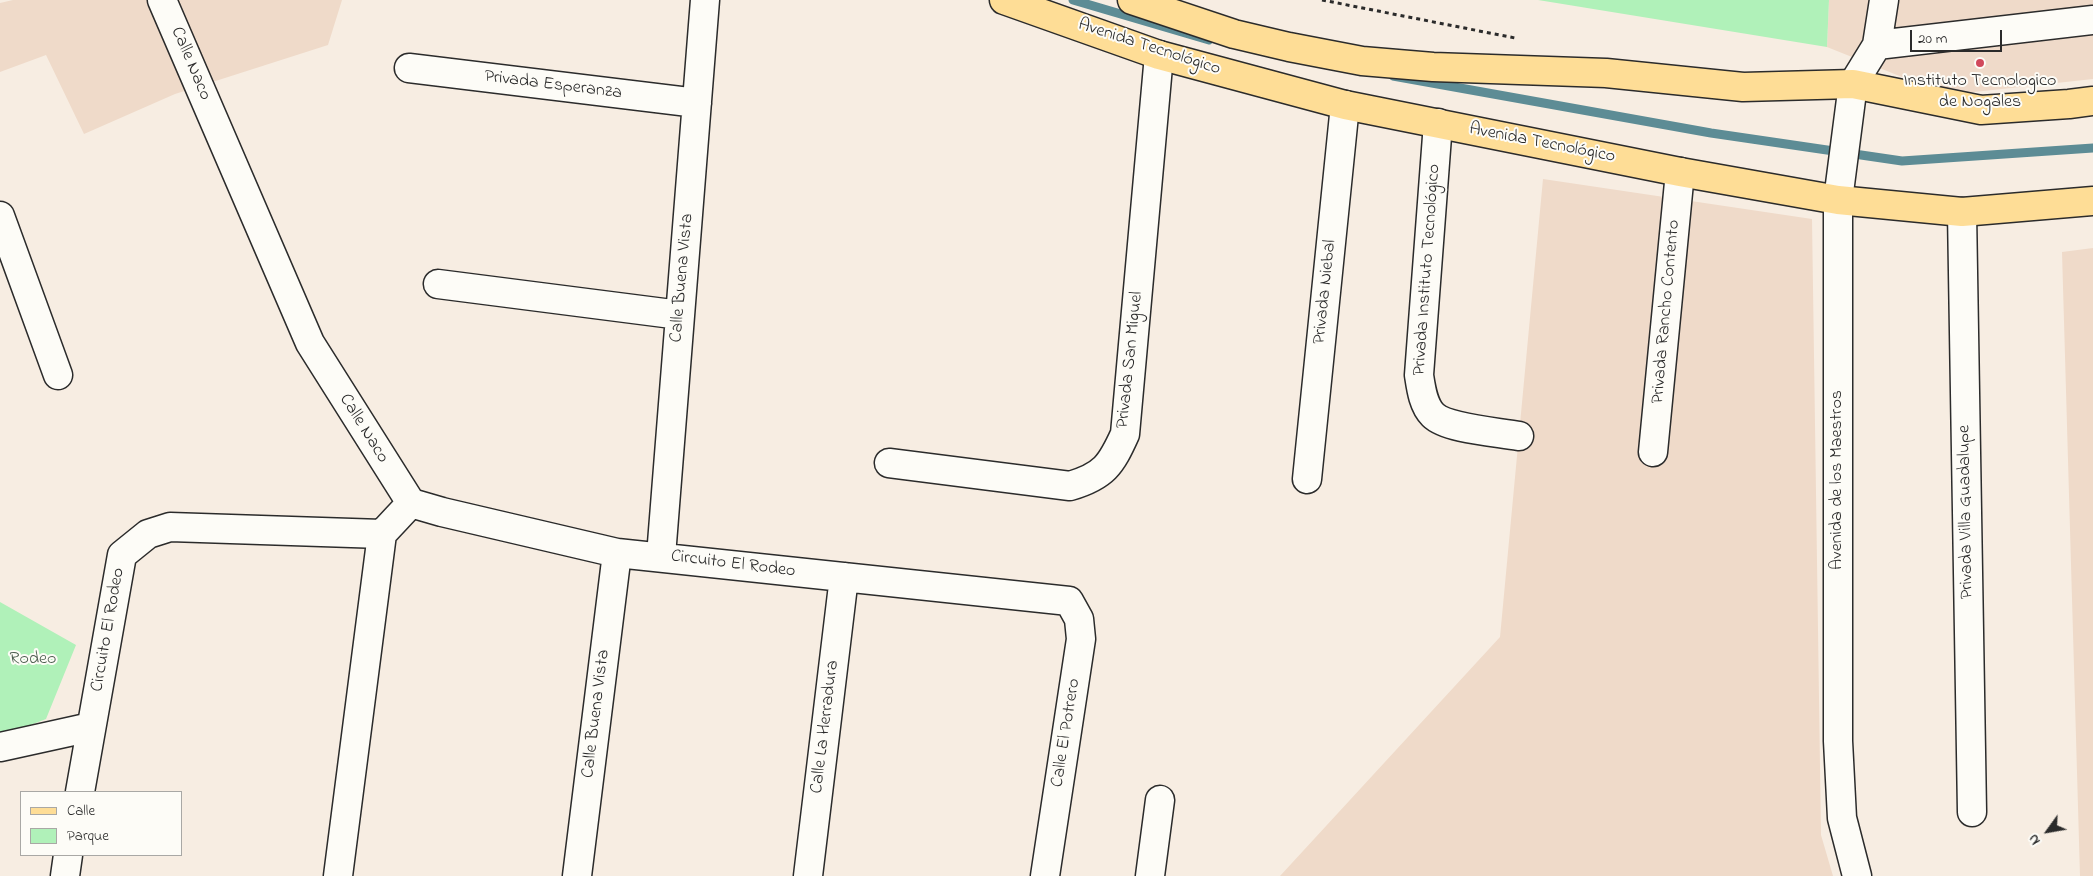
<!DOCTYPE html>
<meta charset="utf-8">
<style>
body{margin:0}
#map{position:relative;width:2093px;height:876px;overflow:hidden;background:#f7ede2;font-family:"Indie Flower",sans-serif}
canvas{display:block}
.legend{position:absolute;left:20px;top:791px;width:162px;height:65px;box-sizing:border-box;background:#fdfcf7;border:1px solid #a9a8a5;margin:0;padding:6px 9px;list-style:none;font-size:15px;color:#2b2b2b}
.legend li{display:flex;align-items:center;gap:10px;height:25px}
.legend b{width:25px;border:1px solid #a9a8a5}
.north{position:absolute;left:2023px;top:806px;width:50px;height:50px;-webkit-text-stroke:4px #fdfcf7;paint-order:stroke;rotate:238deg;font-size:14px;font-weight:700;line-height:20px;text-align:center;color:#2b2b2b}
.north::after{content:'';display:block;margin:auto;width:18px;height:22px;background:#2b2b2b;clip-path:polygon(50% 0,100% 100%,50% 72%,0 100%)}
.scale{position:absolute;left:1910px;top:30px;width:92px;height:22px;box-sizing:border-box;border:2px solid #2b2b2b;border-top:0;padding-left:6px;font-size:15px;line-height:18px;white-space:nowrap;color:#2b2b2b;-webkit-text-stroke:4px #fdfcf7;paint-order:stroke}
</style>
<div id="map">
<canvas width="2093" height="876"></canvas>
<ul class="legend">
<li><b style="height:6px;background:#fedd96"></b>Calle</li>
<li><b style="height:14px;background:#b0f1b9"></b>Parque</li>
</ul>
<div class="north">N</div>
<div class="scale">20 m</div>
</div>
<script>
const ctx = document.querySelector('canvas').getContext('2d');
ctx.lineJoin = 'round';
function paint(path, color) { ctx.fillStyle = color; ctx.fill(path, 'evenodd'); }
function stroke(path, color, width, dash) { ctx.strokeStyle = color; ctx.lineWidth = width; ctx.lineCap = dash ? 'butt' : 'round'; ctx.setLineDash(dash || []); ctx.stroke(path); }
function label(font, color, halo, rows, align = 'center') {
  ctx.font = font + ' "Indie Flower",sans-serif'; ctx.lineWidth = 4; ctx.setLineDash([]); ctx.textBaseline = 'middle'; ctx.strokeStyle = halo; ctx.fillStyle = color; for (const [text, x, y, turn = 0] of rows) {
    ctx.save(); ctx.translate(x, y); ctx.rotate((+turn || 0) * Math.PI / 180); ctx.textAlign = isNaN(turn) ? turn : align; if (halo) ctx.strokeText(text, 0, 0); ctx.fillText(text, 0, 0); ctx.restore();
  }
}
paint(new Path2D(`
 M13 0H342L328 45 175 94 84 134 46 55 0 72V3Z
 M1829 0H2093V79L1947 95 1827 47Z
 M1543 179 1812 219 1821 835 1833 876H1280L1500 637Z
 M2093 248V876H2080L2062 252Z`), '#efdac9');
paint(new Path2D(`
 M1538 0H1829L1827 47Z
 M0 602 76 645 46 719 0 737Z`), '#b0f1b9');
stroke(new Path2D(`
 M1073 0 1209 40
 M1393 76 1711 133 1902 161 2093 148`), '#5d8c95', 9);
const minor = new Path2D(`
 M162 0 310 343 411 503
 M1877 45 2093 20
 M409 68 697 103
 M1438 123 1419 375C1421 388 1423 405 1433 415 1447 429 1499 432 1519 436
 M1962 212 1972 812
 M0 216 58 375
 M438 284 680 315
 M1653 452 1680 172
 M889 463 1070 486C1104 476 1111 465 1125 434L1159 55
 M1307 479 1345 105
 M411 503 442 512 617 553 1069 601 1079 619 1081 639 1045 876
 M661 556 705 0
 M0 747 91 727
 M80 792 122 555 148 534 170 527 382 534
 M65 876 68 855
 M338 876 382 534 411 503
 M577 876 617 553
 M808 876 844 577
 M1150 876 1160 800
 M1857 876 1842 818 1838 741V200L1853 84 1877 45 1884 0`);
const major = new Path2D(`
 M1004 0 1159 55 1345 105 1680 172 1838 200 1962 212 2093 201
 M1132 0 1234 34 1289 47 1362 61 1433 67 1606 73 1743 87 1853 84 1981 110 2069 104 2093 101`);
stroke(minor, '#2b2b2b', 31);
stroke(major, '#2b2b2b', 31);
stroke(new Path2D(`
 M1322 0 1515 38`), '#2b2b2b', 3, [4, 4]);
stroke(minor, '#fdfcf7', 28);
stroke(major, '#fedd96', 28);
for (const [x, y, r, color] of [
 [1980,63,5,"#d1495b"]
]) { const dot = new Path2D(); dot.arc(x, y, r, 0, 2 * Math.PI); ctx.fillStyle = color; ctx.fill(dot); stroke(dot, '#fdfcf7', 2); }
label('18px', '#2b2b2b', '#fdfcf7', [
 ["Avenida Tecnológico",1149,48,18],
 ["Calle Naco",190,64,67],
 ["Privada Esperanza",553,86,7],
 ["Avenida Tecnológico",1542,144,11],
 ["Privada Instituto Tecnológico",1428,270,-86],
 ["Calle Buena Vista",683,278,-85],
 ["Privada Niebal",1326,292,-84],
 ["Privada Rancho Contento",1667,312,-85],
 ["Privada San Miguel",1131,360,-84],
 ["Calle Naco",363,429,58],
 ["Avenida de los Maestros",1838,480,-90],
 ["Privada Villa Guadalupe",1967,512,-91],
 ["Circuito El Rodeo",733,565,7],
 ["Circuito El Rodeo",109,630,-80],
 ["Calle Buena Vista",597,714,-83],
 ["Calle La Herradura",826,727,-83],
 ["Calle El Potrero",1067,733,-81]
]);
label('18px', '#2b2b2b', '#fdfcf7', [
 ["Instituto Tecnologico",1980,82],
 ["de Nogales",1980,103]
]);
label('18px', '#4c5c4e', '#fdfcf7', [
 ["Rodeo",33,660]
]);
</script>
